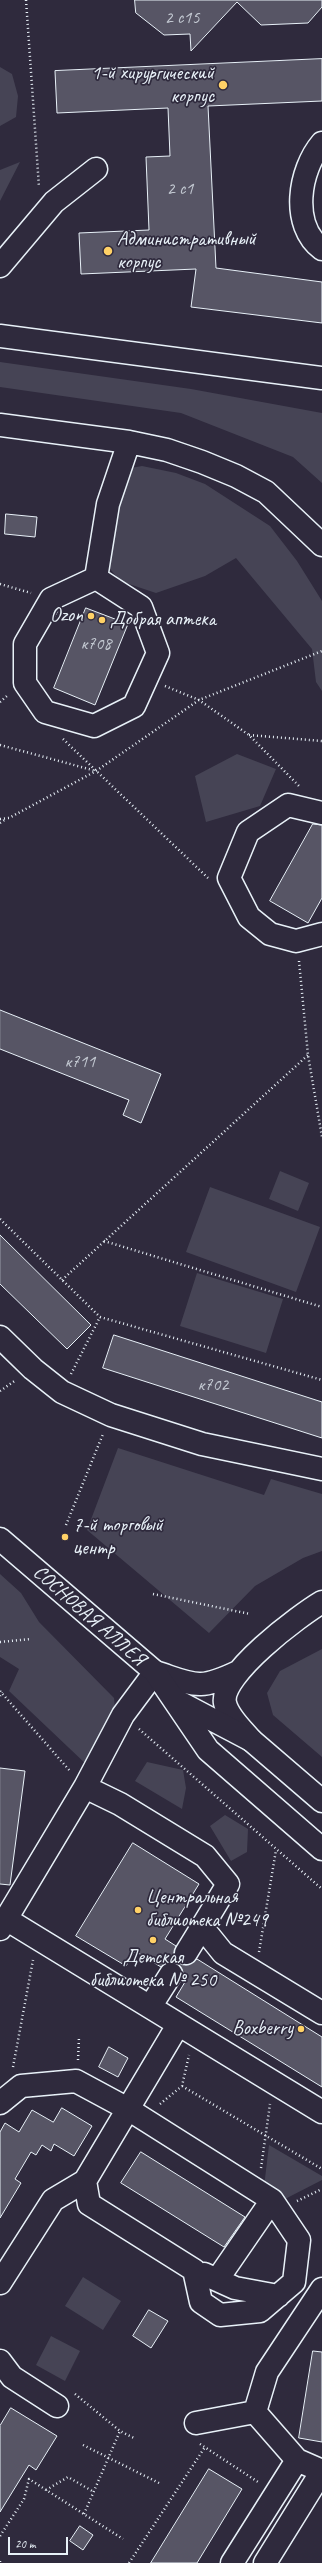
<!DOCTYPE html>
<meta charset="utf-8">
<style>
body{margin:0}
#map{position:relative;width:322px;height:2563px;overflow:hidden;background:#2f2a3d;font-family:Caveat,sans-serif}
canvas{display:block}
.scale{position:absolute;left:8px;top:2537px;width:60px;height:18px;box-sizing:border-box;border:2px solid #e8f1f8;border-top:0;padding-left:5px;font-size:12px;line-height:14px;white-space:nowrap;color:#e8f1f8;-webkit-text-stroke:3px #2f2a3d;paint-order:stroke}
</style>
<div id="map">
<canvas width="322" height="2563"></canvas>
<div class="scale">20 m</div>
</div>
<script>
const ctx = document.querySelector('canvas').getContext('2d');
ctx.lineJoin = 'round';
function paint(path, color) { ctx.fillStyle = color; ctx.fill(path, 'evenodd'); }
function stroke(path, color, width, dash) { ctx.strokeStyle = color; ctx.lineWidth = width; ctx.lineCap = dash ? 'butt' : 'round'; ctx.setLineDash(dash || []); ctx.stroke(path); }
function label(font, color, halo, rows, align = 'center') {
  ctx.font = font + ' Caveat,sans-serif'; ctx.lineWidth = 3.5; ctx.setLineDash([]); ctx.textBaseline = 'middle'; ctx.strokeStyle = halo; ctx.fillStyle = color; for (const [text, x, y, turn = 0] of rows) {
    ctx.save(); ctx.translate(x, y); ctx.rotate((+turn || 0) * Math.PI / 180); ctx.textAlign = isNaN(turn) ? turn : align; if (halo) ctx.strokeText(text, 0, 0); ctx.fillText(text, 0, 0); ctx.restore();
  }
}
paint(new Path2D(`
 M0 67 12 74 18 96 16 117 0 126Z
 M20 162 0 201V170Z
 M0 362 191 389 322 413V483L293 457 181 413 0 387Z
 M142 466 176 473 205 484 270 526 297 561 322 601V691L316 682 312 649 236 558 205 576 156 593 120 581 101 558 121 470Z
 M237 754 276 769 260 806 206 822 195 776Z
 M280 1171 309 1183 298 1211 269 1199Z
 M210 1187 320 1227 296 1292 186 1252Z
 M197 1273 283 1299 266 1353 180 1326Z
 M118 1448 264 1495 271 1479 322 1494V1551L303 1558 255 1586 209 1633 87 1530Z
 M0 1574 21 1593 39 1622 114 1698 116 1719 88 1766 9 1691 19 1669 0 1657Z
 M322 1649V1757L273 1715 267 1693 280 1671Z
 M147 1762 183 1770 186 1788 182 1809 135 1781Z
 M225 1815 248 1829 247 1852 231 1861 210 1826Z
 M269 2145 322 2176V2180L285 2199 264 2187Z
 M83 2277 121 2301 103 2330 65 2306Z
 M51 2336 80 2351 65 2381 36 2365Z`), '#464455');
const building = new Path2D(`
 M135 0H322V7L308 23 261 25 237 2 191 51 190 34 164 35 136 13Z
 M322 59V101L208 106 216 268 322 282V323L191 307 196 269 81 274 79 233 149 230 146 157 170 156 168 108 57 113 55 71Z
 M6 514 37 517 35 537 5 534Z
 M86 608 128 624 95 705 54 688Z
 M313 824 322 825V898L308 923 270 901Z
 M0 1010 161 1074 141 1123 123 1115 129 1100 0 1049Z
 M0 1235 91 1325 67 1349 0 1284Z
 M114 1335 322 1402V1438L103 1368Z
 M0 1768 25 1771 10 1885 0 1884Z
 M133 1843 199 1884 165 1939 176 1946 174 1953 175 1959 186 1965 197 1959 322 2037V2087L176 1997 185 1982 182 1980V1969L177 1963H166L161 1967 135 1951 126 1966 76 1936Z
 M109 2047 128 2058 118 2077 99 2067Z
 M62 2108 92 2126 74 2156 54 2144 51 2151 42 2145 36 2155 31 2152 15 2179 21 2183 0 2218V2132L5 2123 19 2132 32 2110 53 2122Z
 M141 2152 245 2217 224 2247 121 2183Z
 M149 2310 168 2321 151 2348 133 2336Z
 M313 2351 322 2352V2442L299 2438Z
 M11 2408 57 2436 36 2470 29 2465 0 2512V2426Z
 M209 2469 242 2489 197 2563H151Z
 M80 2526 93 2535 83 2550 70 2541Z`);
paint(building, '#575565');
stroke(building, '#e8f1f8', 1);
const minor = new Path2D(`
 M322 143C299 170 290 225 322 249
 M0 266 54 202 96 169
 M0 336 322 378
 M0 425 129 442 167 450 202 462 236 476 266 492 322 545
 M96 578 141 607 158 653 134 706 94 726 45 712 25 683V644L51 599Z
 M96 578 108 504 129 442
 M322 813 288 805 248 832 229 878 249 917 270 934 296 941 322 934
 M0 1337 33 1369 62 1392 111 1415 202 1444 322 1469
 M251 1740C242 1729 228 1717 225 1703 219 1675 300 1615 322 1602
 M85 1787 120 1804 205 1856 228 1884 202 1927 223 1953 322 2013
 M6 1919 322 2112
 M0 1929 85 1787 123 1715 155 1672C195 1685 198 1691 238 1672
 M186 1953 202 1927
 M150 2007 171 1974
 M0 2103 21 2086 76 2081 128 2109 272 2200 299 2240 294 2282 260 2311 220 2315 201 2302 194 2270 89 2204 85 2181
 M204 2274 235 2288 278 2296
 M217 2280 272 2200
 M0 2283 53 2200 85 2181 178 2025
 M322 2289 267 2372 255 2412 297 2460 322 2471
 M0 2361 12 2377 57 2406
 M196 2423 255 2412
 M232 2563 297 2460
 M265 2563 322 2471`);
const major = new Path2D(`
 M0 1539 155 1672 208 1750 322 1849
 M175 1700 251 1740 322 1801`);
stroke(minor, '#e8f1f8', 25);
stroke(major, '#e8f1f8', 25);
stroke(new Path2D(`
 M26 0 39 187
 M0 584 31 593
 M165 686 199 700 249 735 299 786
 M0 702 8 695
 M249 735 322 741
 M63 739 208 878
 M0 745 96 771
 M0 819 9 818 96 771 199 700 322 651
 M0 823 6 819
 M299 961 308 1055 322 1137
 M0 1219 100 1317 322 1380
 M104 1241 322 1307
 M62 1280 308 1055
 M71 1374 100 1317
 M0 1391 16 1380
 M66 1525 103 1434
 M153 1594 250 1614
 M0 1642 31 1639
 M0 1691 70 1771
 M0 1696 2 1692
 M139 1729 322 1889
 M259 1952 276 1850
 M78 2060 79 2037
 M13 2067 33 1960
 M182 2086 322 2169
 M160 2104 182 2086 189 2055
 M261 2168 270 2104
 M297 2201 322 2189
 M75 2394 120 2431 134 2438
 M200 2444 258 2482
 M83 2445 159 2483
 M46 2490 68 2477 94 2492
 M84 2514 120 2431
 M0 2536 24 2499 29 2479 123 2539
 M0 2561V2563
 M129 2563 205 2447`), '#e8f1f8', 2.5, [1, 3]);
stroke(minor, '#2f2a3d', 22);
stroke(major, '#2f2a3d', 22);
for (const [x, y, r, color] of [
 [223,85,5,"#ffd166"],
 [108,251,5,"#ffd166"],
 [91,616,4,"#ffd166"],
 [102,620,4,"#ffd166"],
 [65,1537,4,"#ffd166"],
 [138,1910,4,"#ffd166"],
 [153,1940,4,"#ffd166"],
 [301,2029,4,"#ffd166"]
]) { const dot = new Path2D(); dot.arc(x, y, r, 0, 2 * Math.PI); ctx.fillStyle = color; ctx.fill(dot); stroke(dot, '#2f2a3d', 1.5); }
label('18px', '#c4cad3', null, [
 ["2 с15",182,18],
 ["2 с1",180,189],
 ["к708",96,644],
 ["к711",80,1062],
 ["к702",213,1385]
]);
label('20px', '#e8f1f8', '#2f2a3d', [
 ["1-й хирургический",214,74,"right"],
 ["корпус",214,97,"right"],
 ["Административный",117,240],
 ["корпус",117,263],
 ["Ozon",83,616,"right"],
 ["Добрая аптека",110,620],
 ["7-й торговый",73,1526],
 ["центр",73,1549],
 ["Центральная",146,1898],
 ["библиотека №249",146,1921],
 ["Детская",153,1958,"center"],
 ["библиотека № 250",153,1981,"center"],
 ["Boxberry",293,2029,"right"]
], 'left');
label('20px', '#e8f1f8', '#2f2a3d', [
 ["СОСНОВАЯ АЛЛЕЯ",89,1616,41]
]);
</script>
